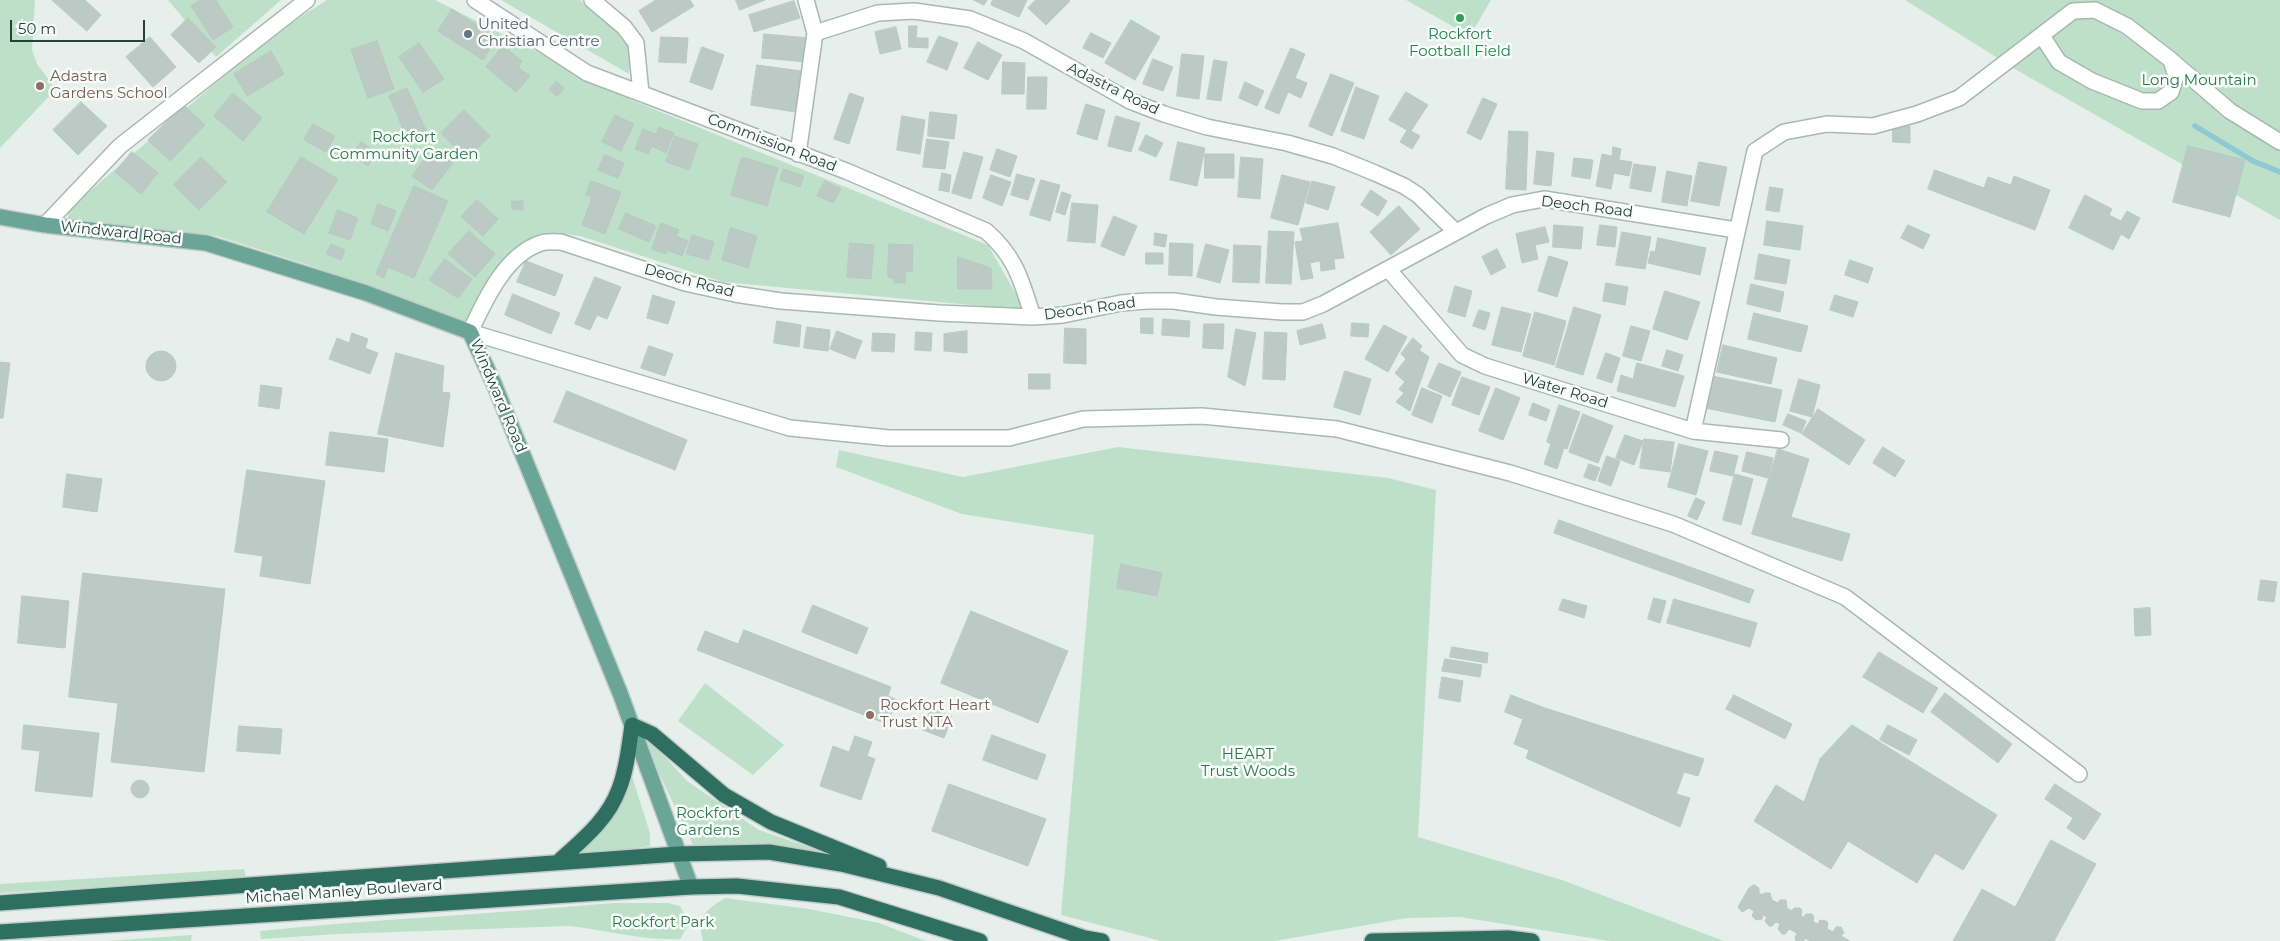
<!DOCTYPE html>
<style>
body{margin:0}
#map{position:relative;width:2280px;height:941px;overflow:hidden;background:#e6efeb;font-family:Montserrat,sans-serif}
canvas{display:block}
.scale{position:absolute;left:10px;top:20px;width:135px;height:22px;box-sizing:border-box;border:2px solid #24423a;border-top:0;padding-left:6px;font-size:15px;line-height:18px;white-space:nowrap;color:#24423a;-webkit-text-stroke:4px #f7fbf9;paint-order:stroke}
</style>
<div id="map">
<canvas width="2280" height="941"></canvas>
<div class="scale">50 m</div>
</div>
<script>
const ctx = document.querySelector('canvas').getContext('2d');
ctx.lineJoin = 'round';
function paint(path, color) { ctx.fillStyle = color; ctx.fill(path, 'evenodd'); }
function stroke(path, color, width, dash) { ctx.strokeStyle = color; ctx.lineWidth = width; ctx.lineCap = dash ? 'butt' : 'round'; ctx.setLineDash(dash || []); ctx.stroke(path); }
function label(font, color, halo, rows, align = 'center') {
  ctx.font = font + ' Montserrat,sans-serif'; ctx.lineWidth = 5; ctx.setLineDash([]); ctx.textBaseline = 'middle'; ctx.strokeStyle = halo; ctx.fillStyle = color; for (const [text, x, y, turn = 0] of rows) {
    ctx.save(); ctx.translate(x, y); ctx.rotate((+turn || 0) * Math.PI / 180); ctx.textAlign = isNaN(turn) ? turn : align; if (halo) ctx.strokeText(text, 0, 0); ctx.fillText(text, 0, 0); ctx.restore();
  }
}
paint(new Path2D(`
 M0 0H35L32 50 37 64 56 89 0 148Z
 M168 0H281L216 57Z
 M327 0H435L634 101 988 245 1025 310 723 282 580 236 566 234 542 238 521 248 470 332 314 267 217 236 68 220V210L270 36Z
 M501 0H580L630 40 629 74Z
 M1406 0H1491L1470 36Z
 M1905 0H2280V220L2020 72Z
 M1118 447 1388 478 1436 490 1418 837 1562 880 1724 941H1610L1460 917 1407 918 1275 941H1161L1061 915 1094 535 962 514 836 467 839 450 963 477Z
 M705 683 784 745 753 775 678 721Z
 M646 736 687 781 759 830 835 856 757 845H693L656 767Z
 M630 770 650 833V846L571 857Z
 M244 869 246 878 0 893V884Z
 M725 898 809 909 879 923 926 941H703C696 916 706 910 725 898Z
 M613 903H668L680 906 689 924 680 939C645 941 604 930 569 926L338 934 261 939 260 931C377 919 495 914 613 903Z
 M192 935 191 941H107Z`), '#bfe0c8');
stroke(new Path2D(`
 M2195 126 2253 161 2280 172`), '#8ec9d4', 5.5);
const building = new Path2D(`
 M52 0H85L101 15 87 31Z
 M201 0H216L233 27 213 40 191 6Z
 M656 0H690L694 6 652 32 639 11Z
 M736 0H765L740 10Z
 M974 0H987L984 5Z
 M993 0H1027L1019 17 991 5Z
 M1036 0H1069L1070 1 1046 25 1028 8Z
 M794 1 800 18 754 32 749 15Z
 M452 9 497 38 483 60 438 31Z
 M188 18 216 47 199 63 171 35Z
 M1131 20 1160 37 1135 80 1105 63Z
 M909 26H917L916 38H928V48L909 47Z
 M896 27 901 49 880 54 875 32Z
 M1091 33 1111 43 1103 58 1083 48Z
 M764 34 809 38 806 62 762 58Z
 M939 36 958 43 947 70 927 62Z
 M150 37 176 67 153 87 126 57Z
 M661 37 688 38 686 63 659 62Z
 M377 41 394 89 368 98 351 50Z
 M978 42 1002 55 988 80 964 68Z
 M419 43 444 79 423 92 399 57Z
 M503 46 522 61 518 67 530 76 516 92 486 67Z
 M702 47 724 55 712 90 690 82Z
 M1291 48 1305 54 1295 78 1307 83 1301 98 1288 92 1279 114 1265 108Z
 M271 51 284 74 247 96 234 74Z
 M1182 54 1204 56 1199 99 1177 96Z
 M1153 59 1173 67 1163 91 1143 84Z
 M1214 60 1227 62 1221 101 1207 99Z
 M1003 62 1025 63 1024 94H1002Z
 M757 65 801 71 795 112 751 105Z
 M1331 74 1354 83 1332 136 1309 126Z
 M1028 77H1047L1046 109H1027Z
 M556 81 564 88 557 96 550 90Z
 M1245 82 1264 91 1257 106 1239 98Z
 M1356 87 1379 96 1364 139 1341 131Z
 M407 88 428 135 409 143 389 96Z
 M1406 92 1428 105 1411 131 1420 136 1412 149 1400 142 1407 130 1389 120Z
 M233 93 262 118 243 141 214 116Z
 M850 93 864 98 849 144 834 139Z
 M1483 98 1497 104 1481 140 1467 133Z
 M81 102 107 126 78 155 53 130Z
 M1086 104 1105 110 1097 140 1077 134Z
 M184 105 205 125 170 161 148 140Z
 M464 110 490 136 466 159 441 133Z
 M930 112 957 115 954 139 928 136Z
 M615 115 634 124 621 151 602 142Z
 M902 116 925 120 920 154 897 150Z
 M1116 116 1140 123 1131 152 1108 146Z
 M313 124 335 136 326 152 304 140Z
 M1893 126H1910V143L1893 142Z
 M659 127 674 133 666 153 652 146 648 154 635 149 643 129 656 134Z
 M1509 131 1528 132 1526 190 1506 189Z
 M1146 135 1163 143 1156 157 1139 150Z
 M675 136 698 144 689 170 666 162Z
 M927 139 949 142 945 169 923 167Z
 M361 142 376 152 368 166 352 155Z
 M1178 142 1205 148 1197 186 1170 180Z
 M2188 146 2245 160 2230 217 2173 202Z
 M1613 147 1621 149 1619 160 1632 162 1629 176 1614 173 1611 189 1596 186 1602 154 1612 156Z
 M433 148 453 163 432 190 412 176Z
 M997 149 1017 156 1010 177 990 170Z
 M1537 151 1554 153 1551 186 1534 184Z
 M132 152 158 173 141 194 115 172Z
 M964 152 983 157 971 199 952 193Z
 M1205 154H1234V178H1205Z
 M605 155 624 163 618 178 598 170Z
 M201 157 227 182 199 210 174 185Z
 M301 157 338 179 304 234 267 212Z
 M742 157 778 168 767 206 731 195Z
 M1241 157 1263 159 1260 199 1238 197Z
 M1574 158 1593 160 1590 179 1572 176Z
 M1699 162 1727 167 1719 206 1691 201Z
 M1634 164 1656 167 1651 192 1630 188Z
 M784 169 804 176 800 187 780 180Z
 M1935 170 1984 188 1988 177 2011 185 2014 176 2050 190 2035 230 1928 189Z
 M1667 171 1692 176 1687 206 1662 202Z
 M942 173 951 175 949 192 939 190Z
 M1017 174 1035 179 1028 200 1011 195Z
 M991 175 1011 182 1002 206 983 198Z
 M1282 175 1310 182 1298 225 1271 218Z
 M1041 180 1060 185 1050 221 1030 215Z
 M591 181 621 192 605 234 582 225 592 197 586 195Z
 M825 181 841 189 833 203 817 196Z
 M1312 181 1335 187 1328 210 1306 203Z
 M414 186 448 201 414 278 388 267 384 278 376 274Z
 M1770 187 1783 189 1779 212 1766 210Z
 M1371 190 1387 201 1378 216 1361 205Z
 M1062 192 1071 195 1065 215 1056 212Z
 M2085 195 2112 209 2109 215 2121 221 2127 211 2140 218 2129 239 2121 234 2113 250 2069 228Z
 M477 200 498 219 483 236 461 217Z
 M512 201H523V210L512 209Z
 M1072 203 1098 205 1095 243 1068 241Z
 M378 204 396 211 388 231 371 224Z
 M1399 206 1420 229 1391 255 1370 232Z
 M338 210 358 218 350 240 329 233Z
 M626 213 656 226 649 242 619 229Z
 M1114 216 1137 226 1124 256 1101 246Z
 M1767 221 1803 226 1800 250 1764 245Z
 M661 223 679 230 676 236 688 241 682 256 667 250 666 254 652 249Z
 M1338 223 1344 258 1334 259 1335 269 1321 271 1320 261 1310 263 1313 278 1301 280 1295 242 1303 241 1300 229Z
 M1554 225 1583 227 1581 249 1553 247Z
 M1600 225 1617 227 1615 247 1597 245Z
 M1908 225 1930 235 1923 249 1901 238Z
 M1545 227 1549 242 1535 245 1538 259 1522 263 1516 234Z
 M731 228 757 236 748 268 722 260Z
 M469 231 495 254 475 277 448 254Z
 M1269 231 1294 232 1291 284 1266 283Z
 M1622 232 1651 237 1645 269 1616 265Z
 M1155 233 1167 235 1165 247 1154 245Z
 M692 235 714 242 709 260 687 254Z
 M1658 238 1706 248 1700 275 1648 263 1651 251 1655 252Z
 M850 243 874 245 871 279 847 277Z
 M1170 243 1193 244 1192 276 1169 275Z
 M331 244 345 250 341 260 327 254Z
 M889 244 913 245 912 272 906 271 905 283H894V278L888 277Z
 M1206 244 1229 250 1220 283 1197 277Z
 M1234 245 1261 246 1259 283 1233 282Z
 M1497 249 1506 267 1491 275 1482 257Z
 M1146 253H1163V264H1146Z
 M1759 254 1790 260 1786 284 1755 279Z
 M1549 256 1568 262 1557 297 1538 291Z
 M958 257 991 268 992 289H958Z
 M445 259 472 279 458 298 429 280Z
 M1850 260 1873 268 1868 283 1845 275Z
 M526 261 563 275 555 296 517 282Z
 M595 277 621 287 607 319 597 315 590 330 575 324Z
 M1606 283 1628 287 1625 305 1603 301Z
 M1751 284 1784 292 1780 312 1747 304Z
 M1455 286 1472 291 1465 317 1448 312Z
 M1665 291 1700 302 1687 340 1653 329Z
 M513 294 560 313 551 334 505 315Z
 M653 295 675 302 668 324 647 318Z
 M1835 295 1858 302 1853 317 1830 310Z
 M1502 307 1531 314 1521 352 1492 345Z
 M1574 307 1601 315 1583 375 1556 367Z
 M1479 310 1490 313 1485 330 1473 326Z
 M1535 312 1566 321 1554 365 1523 356Z
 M1754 313 1808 326 1801 352 1748 339Z
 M1141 318H1153V334L1141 333Z
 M1163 319 1190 321 1189 337 1162 335Z
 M777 321 801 325 799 347 774 343Z
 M1352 323 1369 324 1368 337 1351 336Z
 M1204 324H1224L1223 349 1203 348Z
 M1322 324 1326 338 1300 345 1297 331Z
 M1384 325 1407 337 1388 372 1365 359Z
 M1631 326 1650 331 1641 361 1623 356Z
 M807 327 830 330 828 351 804 348Z
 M1065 328 1086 329V364L1064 363Z
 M1236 329 1256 333 1245 386 1228 377Z
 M837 331 862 341 855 359 830 349Z
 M967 331V353L944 351V334Z
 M916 332 932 333 931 351 915 350Z
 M1265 332 1287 333 1285 380 1263 379Z
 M352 333 368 339 365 348 378 353 370 374 329 359 337 338 349 343Z
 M873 333 895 334 894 352 872 351Z
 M1413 338 1422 346 1419 350 1429 357 1410 411 1396 402 1404 393 1399 389 1405 382 1395 373 1406 359 1401 354Z
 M1723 345 1777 358 1771 384 1717 372Z
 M649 346 673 354 665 376 641 368Z
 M1667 350 1683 355 1678 371 1662 366Z
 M146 366a15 15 0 1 1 30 0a15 15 0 1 1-30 0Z
 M396 353 444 366 442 392 450 393 443 447 378 434Z
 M1606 353 1620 358 1612 383 1597 378Z
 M0 362 10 363 3 418H0Z
 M1439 363 1461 372 1450 397 1428 387Z
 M1637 363 1684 376 1675 407 1617 391 1621 375 1633 379Z
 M1345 371 1371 379 1360 415 1334 407Z
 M1029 374H1050V389H1029Z
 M1712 376 1782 390 1775 422 1705 408Z
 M1462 377 1490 387 1479 415 1452 405Z
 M1799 379 1820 385 1812 417 1790 411Z
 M261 385 282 388 279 409 259 406Z
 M1422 388 1442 396 1432 423 1412 415Z
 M1496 388 1520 398 1503 440 1479 431Z
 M567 391 687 440 675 470 554 422Z
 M1533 403 1550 410 1546 421 1529 415Z
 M1559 405 1580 412 1567 449 1564 448 1557 469 1544 464 1551 444 1547 442Z
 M1818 409 1865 440 1849 465 1802 434Z
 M1583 414 1613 426 1598 463 1569 452Z
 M1788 414 1806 421 1801 433 1783 425Z
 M330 432 388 439 384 472 326 465Z
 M1625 435 1643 441 1634 465 1616 458Z
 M1644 439 1674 442 1670 472 1640 468Z
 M1679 444 1708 451 1696 495 1668 487Z
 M1883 447 1905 461 1895 477 1873 463Z
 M1778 449 1809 459 1791 517 1850 534 1842 561 1752 534Z
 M1715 451 1738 456 1733 476 1710 471Z
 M1747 452 1773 458 1768 478 1742 471Z
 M1607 456 1620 461 1611 486 1598 481Z
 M1589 464 1600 468 1595 481 1584 477Z
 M247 470 325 481 310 584 260 576 263 556 235 552Z
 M67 474 102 479 97 512 63 507Z
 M1735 474 1753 479 1741 525 1723 520Z
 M1696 498 1705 502 1697 520 1688 516Z
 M1559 520 1754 590 1749 603 1554 533Z
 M1121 564 1162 573 1157 596 1117 588Z
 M83 573 225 589 204 772 111 762 118 703 69 697Z
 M2261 580 2277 582 2274 602 2258 600Z
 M22 596 69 601 65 648 18 643Z
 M1654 598 1666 601 1660 623 1648 619Z
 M1563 599 1587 606 1584 618 1559 610Z
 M1674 599 1757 623 1750 647 1667 623Z
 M813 605 868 628 857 654 802 632Z
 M2150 608 2151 635 2135 636 2134 609Z
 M971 611 1068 651 1038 723 941 683Z
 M744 630 891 687 888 696 897 700 887 724 697 650 705 631 738 644Z
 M1452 647 1488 653 1487 663 1450 657Z
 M1879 652 1938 688 1923 713 1863 677Z
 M1445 659 1482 665 1480 677 1442 671Z
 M1442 677 1463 681 1460 702 1439 698Z
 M1945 693 2012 744 1998 763 1931 712Z
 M1511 695 1545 708 1704 759 1698 776 1684 772 1676 794 1690 798 1680 827 1526 758 1529 750 1514 744 1523 719 1505 712Z
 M1734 695 1792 724 1785 739 1726 709Z
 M931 709 952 717 944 738 923 730Z
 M24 725 99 733 92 797 35 791 40 751 22 749Z
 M1852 725 1997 815 1963 870 1935 853 1917 883 1848 841 1831 869 1754 821 1776 785 1804 802 1820 759Z
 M1888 725 1917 740 1909 755 1880 740Z
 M239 726 282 729 280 754 237 751Z
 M992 735 1046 755 1037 780 983 760Z
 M855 736 872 742 867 756 875 759 861 800 820 786 833 746 849 752Z
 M131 789a9 9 0 1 1 18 0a9 9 0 1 1-18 0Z
 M949 784 1046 819 1028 866 932 831Z
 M2055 784 2101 814 2084 840 2067 828 2073 818 2045 799Z
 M2051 840 2096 864 2054 941H1953L1982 889 2015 907Z
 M1754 885 1759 888V893L1762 895 1764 893H1770L1772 900 1778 903 1780 900H1786L1787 908 1792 911 1794 908H1800L1802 910 1801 916 1804 917 1806 914H1812L1814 917 1813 922 1818 924 1820 920 1826 921 1828 923 1827 929 1833 932 1836 927H1841L1844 933 1841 936 1850 941H1810L1805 938 1804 941H1796L1795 938 1797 933 1789 929 1785 934H1782L1778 929 1780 924 1776 922 1772 926H1769L1765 921 1767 917 1763 915 1762 919 1756 920 1752 916 1754 911 1749 908 1742 912 1738 907 1749 888Z`);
paint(building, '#bbcac4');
stroke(building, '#b8c9c2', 1);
const minor = new Path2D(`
 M475 0 587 73 846 171 986 231C1016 257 1021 280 1033 317
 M592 0 624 27 636 43 641 93
 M815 33 878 13 914 11 970 19 1024 41 1130 101 1164 114 1207 127 1287 143 1333 156 1375 173 1404 186 1418 195 1456 232
 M2172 61 2230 111 2280 142
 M798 154 815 33 806 0
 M45 225 120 146 307 0
 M1736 230 1544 199 1512 205 1486 216 1323 304 1303 312H1282L1216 307 1174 301H1147L1121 303 1063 315 1033 317 939 313 781 301 735 294 685 283 561 242C555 242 547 241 541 243 505 255 485 300 470 332L790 428 889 438H1009L1083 419 1202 416 1337 429 1510 473 1673 524 1845 597 2079 774
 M1388 269 1462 355 1485 366 1693 431 1781 440
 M1693 431 1755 151 1784 132 1827 124 1873 126 1917 114 1959 98 2073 11 2095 10 2127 26 2171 60 2176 76 2171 92 2158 101H2142L2092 81 2059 62 2042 36`);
const major = new Path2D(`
 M0 217 45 225 206 243 366 293 470 332 494 384 620 693 691 887`);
const highway = new Path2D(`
 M558 862C581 841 608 820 619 789 627 769 629 746 632 725L652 734 724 795 771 822 879 866
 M0 903 678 854 769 852 841 864 939 888 1085 938 1102 941
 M0 932 691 887 737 886 839 897 980 941
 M1372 941 1508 938 1532 941`);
stroke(minor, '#a8b8b2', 18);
stroke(major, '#c2cac8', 18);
stroke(highway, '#c2cac8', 18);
stroke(minor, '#fff', 15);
stroke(major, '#6aa596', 15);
stroke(highway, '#2f6f62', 15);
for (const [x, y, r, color] of [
 [1460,18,5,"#2e9e5b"],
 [468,34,5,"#6b7280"],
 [40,86,5,"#8d6e63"],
 [870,715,5,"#8d6e63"]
]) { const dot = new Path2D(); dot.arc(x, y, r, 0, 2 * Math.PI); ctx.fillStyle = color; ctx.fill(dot); stroke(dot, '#f7fbf9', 2); }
label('15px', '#5b616d', '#f7fbf9', [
 ["United",478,25],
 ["Christian Centre",478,42]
], 'left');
label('15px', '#27864d', '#f7fbf9', [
 ["Rockfort",1460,35],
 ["Football Field",1460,52]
]);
label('15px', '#785e54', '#f7fbf9', [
 ["Adastra",50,77],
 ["Gardens School",50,94],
 ["Rockfort Heart",880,706],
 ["Trust NTA",880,723]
], 'left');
label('15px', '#2d7a4b', '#f7fbf9', [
 ["Long Mountain",2199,81],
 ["Rockfort",404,138],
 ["Community Garden",404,155],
 ["HEART",1248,755],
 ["Trust Woods",1248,772],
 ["Rockfort",708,814],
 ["Gardens",708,831],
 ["Rockfort Park",663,923]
]);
label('15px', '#24423a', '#f7fbf9', [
 ["Adastra Road",1113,89,26],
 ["Commission Road",772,143,21],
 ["Deoch Road",1587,207,7],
 ["Windward Road",121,233,6],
 ["Deoch Road",689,281,15],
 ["Deoch Road",1090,309,-8],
 ["Water Road",1565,391,17],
 ["Windward Road",498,396,67],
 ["Michael Manley Boulevard",344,892,-4]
]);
</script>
